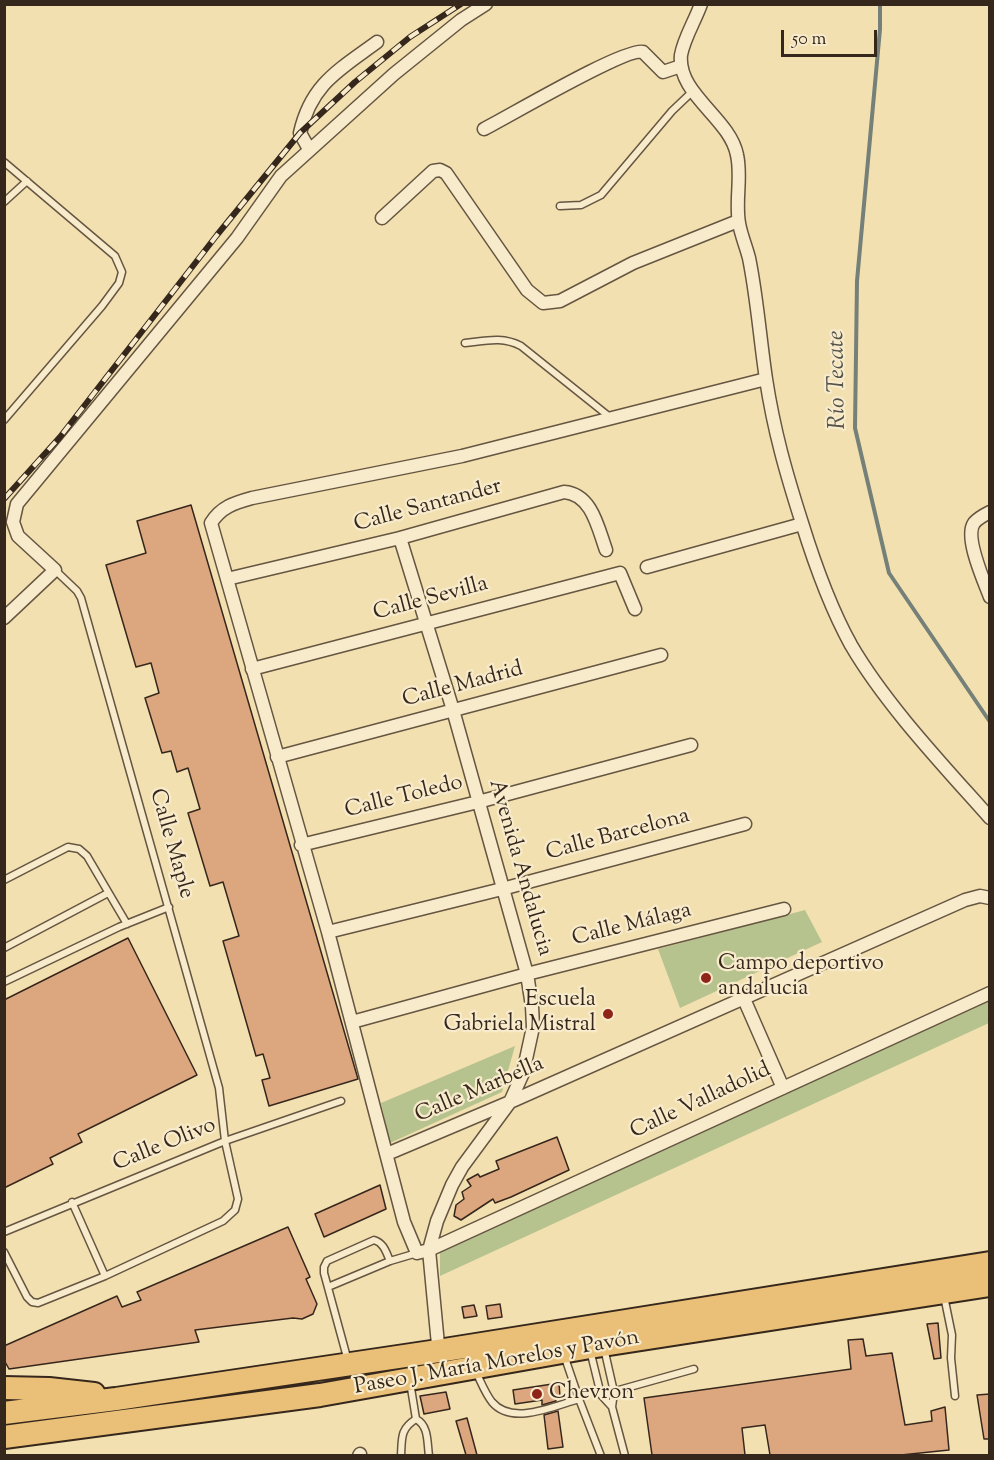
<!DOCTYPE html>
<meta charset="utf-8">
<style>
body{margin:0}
#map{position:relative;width:994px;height:1460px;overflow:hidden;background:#f3e0b0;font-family:"Sorts Mill Goudy",serif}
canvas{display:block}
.frame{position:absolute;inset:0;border:6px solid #36271c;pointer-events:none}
.scale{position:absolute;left:781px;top:30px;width:96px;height:27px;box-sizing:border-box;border:3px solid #36271c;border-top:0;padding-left:8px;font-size:18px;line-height:21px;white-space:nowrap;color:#36271c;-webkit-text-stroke:4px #f7ebcc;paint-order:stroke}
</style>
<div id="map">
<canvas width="994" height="1460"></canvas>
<div class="frame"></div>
<div class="scale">50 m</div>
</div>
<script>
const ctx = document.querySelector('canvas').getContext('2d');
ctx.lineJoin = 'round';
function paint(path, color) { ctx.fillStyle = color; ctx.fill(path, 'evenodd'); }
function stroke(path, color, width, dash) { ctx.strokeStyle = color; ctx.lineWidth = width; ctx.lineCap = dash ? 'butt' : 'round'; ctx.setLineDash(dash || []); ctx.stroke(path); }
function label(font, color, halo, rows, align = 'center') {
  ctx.font = font + ' "Sorts Mill Goudy",serif'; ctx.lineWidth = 4.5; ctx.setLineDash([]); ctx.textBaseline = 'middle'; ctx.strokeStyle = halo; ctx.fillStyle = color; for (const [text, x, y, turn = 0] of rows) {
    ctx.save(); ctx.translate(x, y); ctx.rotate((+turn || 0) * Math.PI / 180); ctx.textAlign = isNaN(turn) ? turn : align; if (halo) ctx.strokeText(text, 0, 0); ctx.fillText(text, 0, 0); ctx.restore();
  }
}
paint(new Path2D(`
 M805 910 822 942 680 1008 658 949Z
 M989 1001V1023L440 1276V1249Z
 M515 1046 502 1092 390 1143 381 1103Z`), '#b6c38e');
stroke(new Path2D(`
 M880 4V29L857 281 855 428 889 573 990 722`), '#748078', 4);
const building = new Path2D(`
 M191 505 358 1079 269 1106 262 1080 270 1078 263 1054 256 1056 223 941 239 936 223 882 210 886 188 813 200 809 188 768 177 772 171 751 162 753 145 698 159 693 151 663 136 667 106 565 146 553 137 521Z
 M128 938 197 1075 78 1134 82 1142 50 1158 53 1164 4 1188V1000Z
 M557 1137 569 1170 511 1197 495 1203 493 1199 461 1220 454 1216 456 1205 464 1199 462 1192 471 1186 467 1180 478 1174 480 1177 499 1169 496 1161Z
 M380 1185 386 1209 324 1237 315 1214Z
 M288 1227 310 1277 306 1279 317 1304 313 1314 302 1319 293 1318 195 1330 199 1342 9 1369 4 1360V1346L117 1296 122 1307 141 1300 137 1292Z
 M500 1304 502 1317 488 1319 486 1306Z
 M474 1305 477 1316 464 1318 462 1307Z
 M938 1323 941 1358 934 1359 927 1324Z
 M863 1339 866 1356 892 1353 905 1425 932 1421 931 1411 945 1407 949 1450 901 1455H770L765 1425 742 1428 745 1455H652L644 1398 851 1369 848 1340Z
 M559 1383 560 1397 556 1398V1401L542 1405V1400L515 1404 513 1390Z
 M446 1392 450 1409 424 1414 420 1396Z
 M990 1394V1439H984L977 1395Z
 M558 1411 563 1447 548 1449 544 1415Z
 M467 1418 477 1455H466L456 1421Z`);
paint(building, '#dca77f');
stroke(building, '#36271c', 1.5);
const lane = new Path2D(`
 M4 162 115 256 122 272 119 283 102 306 4 420
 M4 202 27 181
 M560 206 581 205 601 195 672 111 693 91
 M465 343C485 341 502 336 521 346L611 418
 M4 880 68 847 79 849 87 856 127 924
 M4 948 108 893
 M4 982 119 927 169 907
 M72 1202 105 1276
 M4 1232 225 1141 341 1101
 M4 1252 27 1297 32 1302 38 1303 105 1276 223 1221 235 1210 238 1199 225 1141 219 1088 81 598 77 591 55 570
 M328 1287 390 1261
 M944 1296 952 1335 951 1358 955 1396
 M604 1348 614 1392 612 1407 625 1456
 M590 1350 601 1395 612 1407
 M564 1355 579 1399 601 1456
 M348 1361 324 1273V1267L327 1261 374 1240C384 1243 386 1252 390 1261L417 1253
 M476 1372C481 1382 485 1393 492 1402 512 1426 554 1406 579 1399
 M410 1382 416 1419C429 1426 427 1442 429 1456
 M601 1395 694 1369
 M401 1456C402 1438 400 1429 416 1419`);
const street = new Path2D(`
 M701 4C695 21 684 38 681 55 677 94 730 118 737 155 742 177 735 201 739 223 741 235 746 246 749 258 757 297 760 339 766 379 774 431 786 473 802 523 815 565 830 607 851 645 886 705 943 765 990 818
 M484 129C508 117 626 47 643 52L663 72 681 66
 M309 149 300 133C311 84 339 70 377 42
 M382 218 433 171 440 170 446 173 527 290 543 303 560 301 633 263 738 221
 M766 379 462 456 252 498C234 503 221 507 211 523L328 932 404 1222 417 1253 429 1250 990 993
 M990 512C984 515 978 518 974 523 964 537 984 581 990 597
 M400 538 453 710 527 974 532 1006 533 1027 523 1073 510 1102 462 1167 452 1185 437 1221 429 1250 439 1355
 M647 567 802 524
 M227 579 400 538 564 492C592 494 598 528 606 550
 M4 618 55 570 18 536 13 522 17 504 237 238 281 176 394 74 461 20 486 4
 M252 669 620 573 635 609
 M277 757 661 655
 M301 845 478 802 691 745
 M328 932 502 889 745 824
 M744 999 783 1088
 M352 1022 527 974 784 909
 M387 1154 510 1102 965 900 980 896 990 898
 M359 1456 360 1454`);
const highway = new Path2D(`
 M4 1388 49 1389 94 1394
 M4 1413 116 1399 438 1351 990 1263
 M4 1437 320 1395 590 1347 990 1285`);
stroke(lane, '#655541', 9);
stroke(street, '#655541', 15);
stroke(highway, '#36271c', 26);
stroke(lane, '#f7ebcc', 6);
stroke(street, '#f7ebcc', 12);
stroke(highway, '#eac078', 22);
const rail = new Path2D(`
 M4 499 60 437 217 235 300 133 355 82 410 37 461 4`);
stroke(rail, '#36271c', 6);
stroke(rail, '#f7ebcc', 4, [11]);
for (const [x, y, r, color] of [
 [706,978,6,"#8f2418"],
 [608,1014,6,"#8f2418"],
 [537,1394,6,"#8f2418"]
]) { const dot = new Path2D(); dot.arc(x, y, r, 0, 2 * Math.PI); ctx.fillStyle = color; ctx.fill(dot); stroke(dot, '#f7ebcc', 2); }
label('22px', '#36271c', '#f7ebcc', [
 ["Calle Santander",428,507,-15],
 ["Calle Sevilla",431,600,-15],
 ["Calle Madrid",463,686,-15],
 ["Calle Toledo",404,798,-14],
 ["Calle Barcelona",618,836,-15],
 ["Calle Maple",170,844,74],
 ["Avenida Andalucia",519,868,74],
 ["Calle Málaga",632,926,-14],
 ["Calle Marbella",480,1091,-23],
 ["Calle Valladolid",701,1102,-25],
 ["Calle Olivo",165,1146,-22],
 ["Paseo J. María Morelos y Pavón",497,1364,-10]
]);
label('22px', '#36271c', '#f7ebcc', [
 ["Campo deportivo",718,965],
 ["andalucia",718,990],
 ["Escuela",596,1001,"right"],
 ["Gabriela Mistral",596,1026,"right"],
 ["Chevron",549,1394]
], 'left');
label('italic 24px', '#55534a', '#f7ebcc', [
 ["Río Tecate",839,380,-91]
]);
</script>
